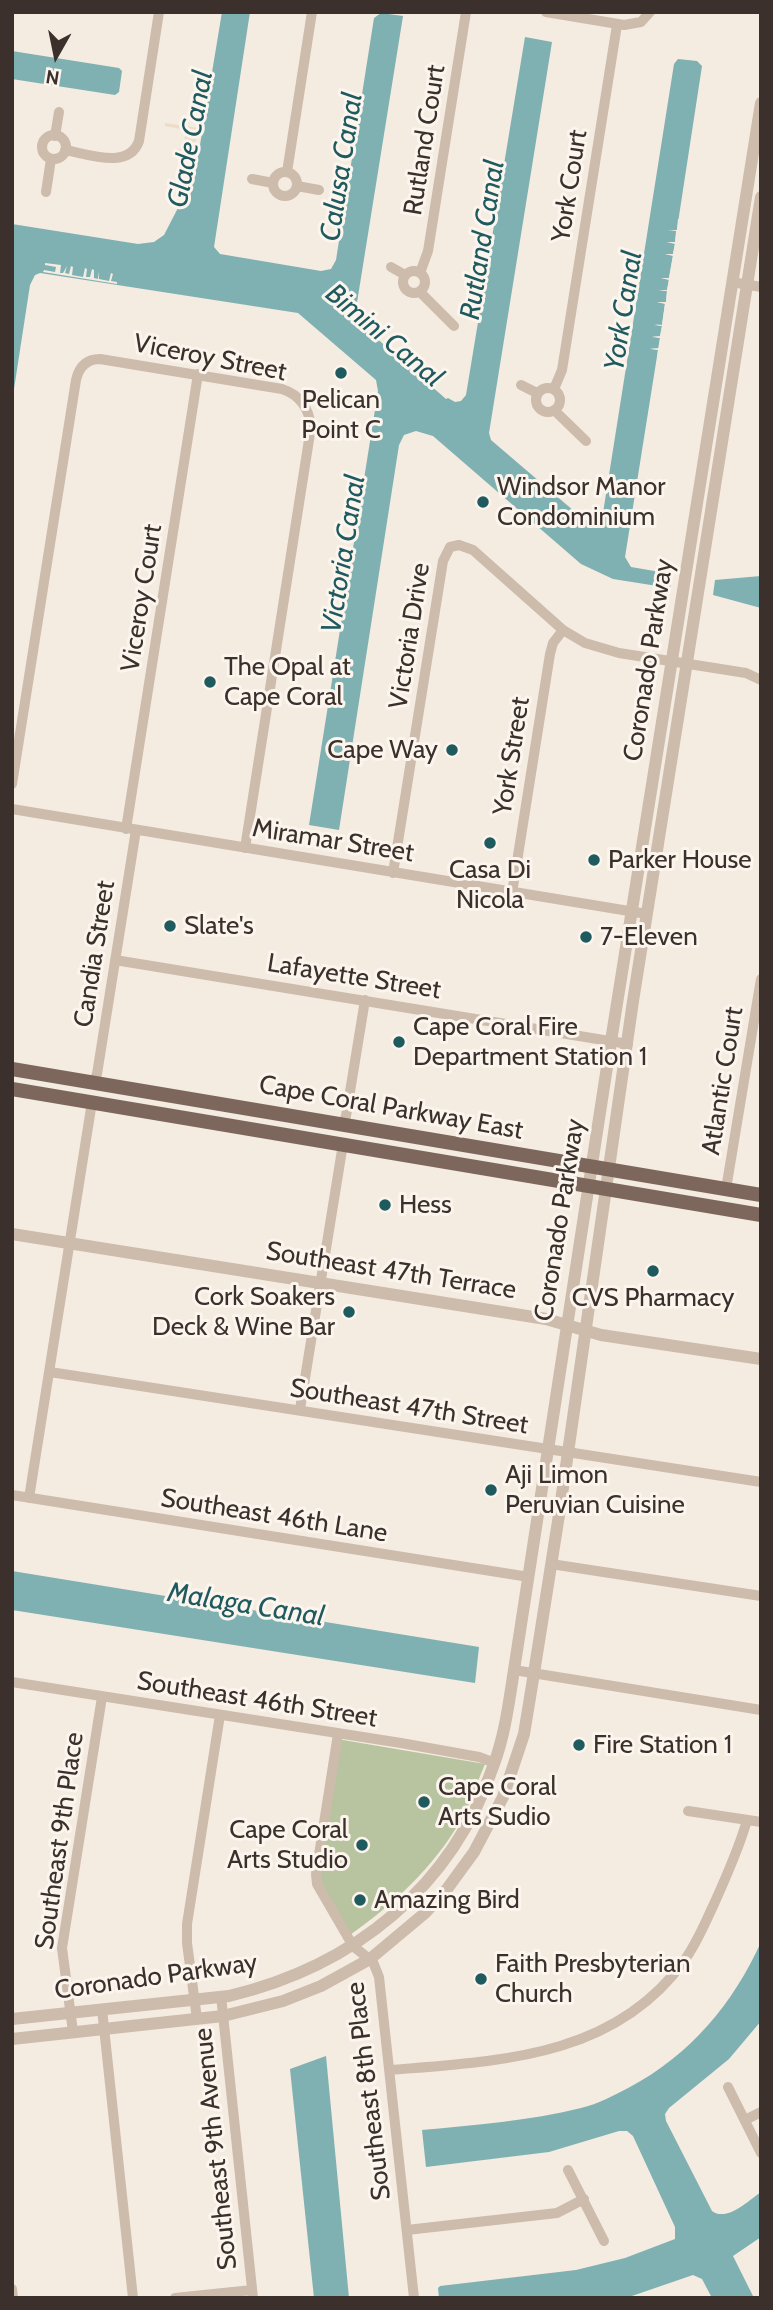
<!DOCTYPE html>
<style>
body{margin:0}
#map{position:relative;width:773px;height:2310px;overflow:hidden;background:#f4ebe1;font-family:Cabin,sans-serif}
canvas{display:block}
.frame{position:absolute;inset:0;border:14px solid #3b302b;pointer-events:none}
.north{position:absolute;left:21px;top:21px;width:70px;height:70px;-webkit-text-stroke:5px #fbf5ee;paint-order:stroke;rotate:189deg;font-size:19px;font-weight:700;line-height:28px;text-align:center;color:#3b302b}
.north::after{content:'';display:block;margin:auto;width:24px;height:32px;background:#3b302b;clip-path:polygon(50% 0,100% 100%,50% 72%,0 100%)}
</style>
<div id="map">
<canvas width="773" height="2310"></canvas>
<div class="frame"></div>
<div class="north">N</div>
</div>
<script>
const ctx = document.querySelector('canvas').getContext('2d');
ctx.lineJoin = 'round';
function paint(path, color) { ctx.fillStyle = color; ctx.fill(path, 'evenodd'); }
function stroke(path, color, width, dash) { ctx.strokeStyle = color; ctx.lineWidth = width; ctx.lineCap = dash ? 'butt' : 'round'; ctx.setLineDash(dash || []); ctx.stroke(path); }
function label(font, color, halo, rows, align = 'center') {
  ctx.font = font + ' Cabin,sans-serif'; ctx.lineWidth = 6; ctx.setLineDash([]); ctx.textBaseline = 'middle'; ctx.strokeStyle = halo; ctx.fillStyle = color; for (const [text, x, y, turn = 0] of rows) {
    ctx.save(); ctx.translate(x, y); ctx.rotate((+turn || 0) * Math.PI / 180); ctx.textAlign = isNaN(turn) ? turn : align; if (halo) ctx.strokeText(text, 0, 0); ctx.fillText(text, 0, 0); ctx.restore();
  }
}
paint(new Path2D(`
 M337 1739 485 1764C477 1782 471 1803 461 1820 433 1868 393 1905 347 1937L316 1874Z`), '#b8c4a0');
paint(new Path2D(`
 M165 123 198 128 194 152 183 150 176 158 173 156 174 150 183 149 186 130 165 126Z`), '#ecdcc8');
paint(new Path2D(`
 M222 12H250L214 247 220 254 321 271 331 269 336 260 374 18 381 13 403 16 355 315 358 322 446 399 448 398 455 402 461 401 466 395 525 37 552 42 489 433 491 440 581 517C589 523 597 521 603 513L674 64 678 59 697 61 702 66 675 242H667L675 243 673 254H665L673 255 669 278H661L669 279 667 290H659L667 291 666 302H657L665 303 662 325 654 324 662 326 660 337 652 336 660 338 658 349 650 348 658 350 625 557 631 567 672 574 670 588 613 579 581 564 433 436 416 431 404 435 399 445 339 830 309 825 378 391 376 380 298 313 40 273 35 275 30 285 12 402V224L138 244 154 242 164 235 195 175Z
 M12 51 119 68 122 71 119 92 115 95 12 79Z
 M761 576V608L713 595 715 580Z
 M12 1571 479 1647 475 1683 12 1610Z
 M761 1942V2021L729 2059 669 2108 665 2114 666 2121 712 2211C727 2222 748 2201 761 2192V2237L733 2256 754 2298H712L702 2279 693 2275 626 2298H439L438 2288 440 2286 576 2270 625 2258 675 2239V2227L633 2136 627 2131H619L549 2152 426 2167 422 2130C475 2125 529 2121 581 2108 598 2104 615 2095 630 2087 690 2055 733 2004 761 1942Z
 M326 2056 349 2298H314L290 2069Z`), '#7fb0b2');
paint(new Path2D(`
 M678 219H680L659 361H657L658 350 650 349 659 348 660 338 652 337 660 336 662 326 654 325H662L665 304 657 302H666L667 291 659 290H667L669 280 661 278H669L673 256 665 254H673L675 244 667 242H675L676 231 668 230H677Z
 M45 263 61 265 60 273H63L67 266 65 273 69 274 71 266 73 267 72 275 83 277 85 268 87 269 86 277H90L92 269 94 270V278L98 279 99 271V279L109 281 111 273 113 274 111 281 117 282V284L43 272 44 270 55 272 56 267 45 265Z`), '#f4ebe1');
stroke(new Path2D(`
 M546 12 624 25 641 22 650 12
 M42 147a12 12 0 1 1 24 0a12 12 0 1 1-24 0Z
 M55 136 59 112
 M65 150C88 154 129 170 139 141L159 12
 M273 184a12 12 0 1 1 24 0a12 12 0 1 1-24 0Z
 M287 172 312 12
 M252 179 273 183
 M297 186 319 190
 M46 192 51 159
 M391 267 405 275
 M403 282a11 11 0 1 1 22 0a11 11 0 1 1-22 0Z
 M420 273 428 251 466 12
 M732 282 761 287
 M420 292 454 326
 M521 385 537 393
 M536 400a12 12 0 1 1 24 0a12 12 0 1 1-24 0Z
 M554 389 562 370 617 25
 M554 410 586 441
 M12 784 76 380C79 367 86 359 100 359L282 389C300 395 309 408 311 427L245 848
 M12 809 647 914
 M126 829 198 374
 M393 873 443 561 450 547 459 545 473 550 563 630 585 643 619 653 746 673 761 680
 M512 893 550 654 553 643 563 630
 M115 960 628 1044
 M93 1083 97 1074 136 830
 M342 1125 346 1116 365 1000
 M726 1189 761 979
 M50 1372C287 1409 524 1445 761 1482
 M300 1409 343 1144
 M12 1495 529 1577
 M29 1498 92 1102
 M551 1564 761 1596
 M514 1670 761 1710
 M12 1682 401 1743 479 1757 495 1763
 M338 1734 316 1874 317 1884 353 1946 373 1962 379 1977 414 2298
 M688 1811 761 1822
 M221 1996 253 2298
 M102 2009 133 2298
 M197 2019 187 1943V1924L220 1715
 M73 2032 62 1948 102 1697
 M390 2070C499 2061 614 2058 684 1961 697 1943 705 1923 714 1904 726 1877 739 1849 747 1820
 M728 2087 761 2153
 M745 2120 761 2112
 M568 2170 604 2241
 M407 2230 557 2213 584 2199
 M12 2289 13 2298
 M175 2298 252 2290`), '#cdbbac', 10);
stroke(new Path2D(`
 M12 1234 546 1319 601 1335 761 1359
 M12 2019 229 1996C354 1966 452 1888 494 1764 505 1734 509 1702 514 1670L611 1041 761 103
 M12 2039 223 2016 283 2001 321 1986 370 1959 425 1913 447 1889 474 1852 503 1797 524 1734 534 1673 559 1515 633 1001 761 197`), '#cdbbac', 12);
stroke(new Path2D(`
 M12 1069 761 1195
 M12 1089 761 1215`), '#7d675c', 14);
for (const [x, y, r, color] of [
 [341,373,7,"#1f5a5e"],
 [483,502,7,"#1f5a5e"],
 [210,682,7,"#1f5a5e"],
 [452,750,7,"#1f5a5e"],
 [490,843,7,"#1f5a5e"],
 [594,860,7,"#1f5a5e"],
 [170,926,7,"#1f5a5e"],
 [586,937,7,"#1f5a5e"],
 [399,1042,7,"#1f5a5e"],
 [385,1205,7,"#1f5a5e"],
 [653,1271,7,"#1f5a5e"],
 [349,1312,7,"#1f5a5e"],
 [491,1490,7,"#1f5a5e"],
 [579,1745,7,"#1f5a5e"],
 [424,1802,7,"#1f5a5e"],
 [362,1845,7,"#1f5a5e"],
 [360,1900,7,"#1f5a5e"],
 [481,1979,7,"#1f5a5e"]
]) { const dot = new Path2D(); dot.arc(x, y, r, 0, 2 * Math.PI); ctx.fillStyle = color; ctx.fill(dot); stroke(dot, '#fbf5ee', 2.5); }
label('26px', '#3b302b', '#fbf5ee', [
 ["Rutland Court",425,140,-81],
 ["York Court",570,186,-81],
 ["Viceroy Street",210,358,11],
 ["Viceroy Court",142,598,-81],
 ["Victoria Drive",410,636,-81],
 ["Coronado Parkway",649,660,-81],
 ["York Street",512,756,-81],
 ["Miramar Street",333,841,9],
 ["Candia Street",95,954,-81],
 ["Lafayette Street",354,977,9],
 ["Atlantic Court",723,1081,-81],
 ["Cape Coral Parkway East",391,1108,10],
 ["Coronado Parkway",560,1220,-81],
 ["Southeast 47th Terrace",391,1271,9],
 ["Southeast 47th Street",409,1407,9],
 ["Southeast 46th Lane",274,1516,9],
 ["Southeast 46th Street",257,1700,9],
 ["Southeast 9th Place",60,1841,-82],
 ["Coronado Parkway",156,1977,-8],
 ["Southeast 8th Place",369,2091,-97],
 ["Southeast 9th Avenue",216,2149,-96]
]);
label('26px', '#3b302b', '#fbf5ee', [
 ["Pelican",341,400,"center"],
 ["Point C",341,430,"center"],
 ["Windsor Manor",497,487],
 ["Condominium",497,517],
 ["The Opal at",224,667],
 ["Cape Coral",224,697],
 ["Cape Way",438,750,"right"],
 ["Parker House",608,860],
 ["Casa Di",490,870,"center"],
 ["Nicola",490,900,"center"],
 ["Slate's",184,926],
 ["7-Eleven",600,937],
 ["Cape Coral Fire",413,1027],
 ["Department Station 1",413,1057],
 ["Hess",399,1205],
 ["Cork Soakers",335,1297,"right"],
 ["Deck & Wine Bar",335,1327,"right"],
 ["CVS Pharmacy",653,1298,"center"],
 ["Aji Limon",505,1475],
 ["Peruvian Cuisine",505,1505],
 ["Fire Station 1",593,1745],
 ["Cape Coral",438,1787],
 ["Arts Sudio",438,1817],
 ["Cape Coral",348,1830,"right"],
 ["Arts Studio",348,1860,"right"],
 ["Amazing Bird",374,1900],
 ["Faith Presbyterian",495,1964],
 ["Church",495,1994]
], 'left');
label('italic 28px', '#1f5a5e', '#fbf5ee', [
 ["Glade Canal",191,139,-79],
 ["Calusa Canal",342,167,-81],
 ["Rutland Canal",483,240,-81],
 ["York Canal",624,311,-81],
 ["Bimini Canal",384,336,40],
 ["Victoria Canal",344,554,-81],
 ["Malaga Canal",246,1605,9]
]);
</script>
